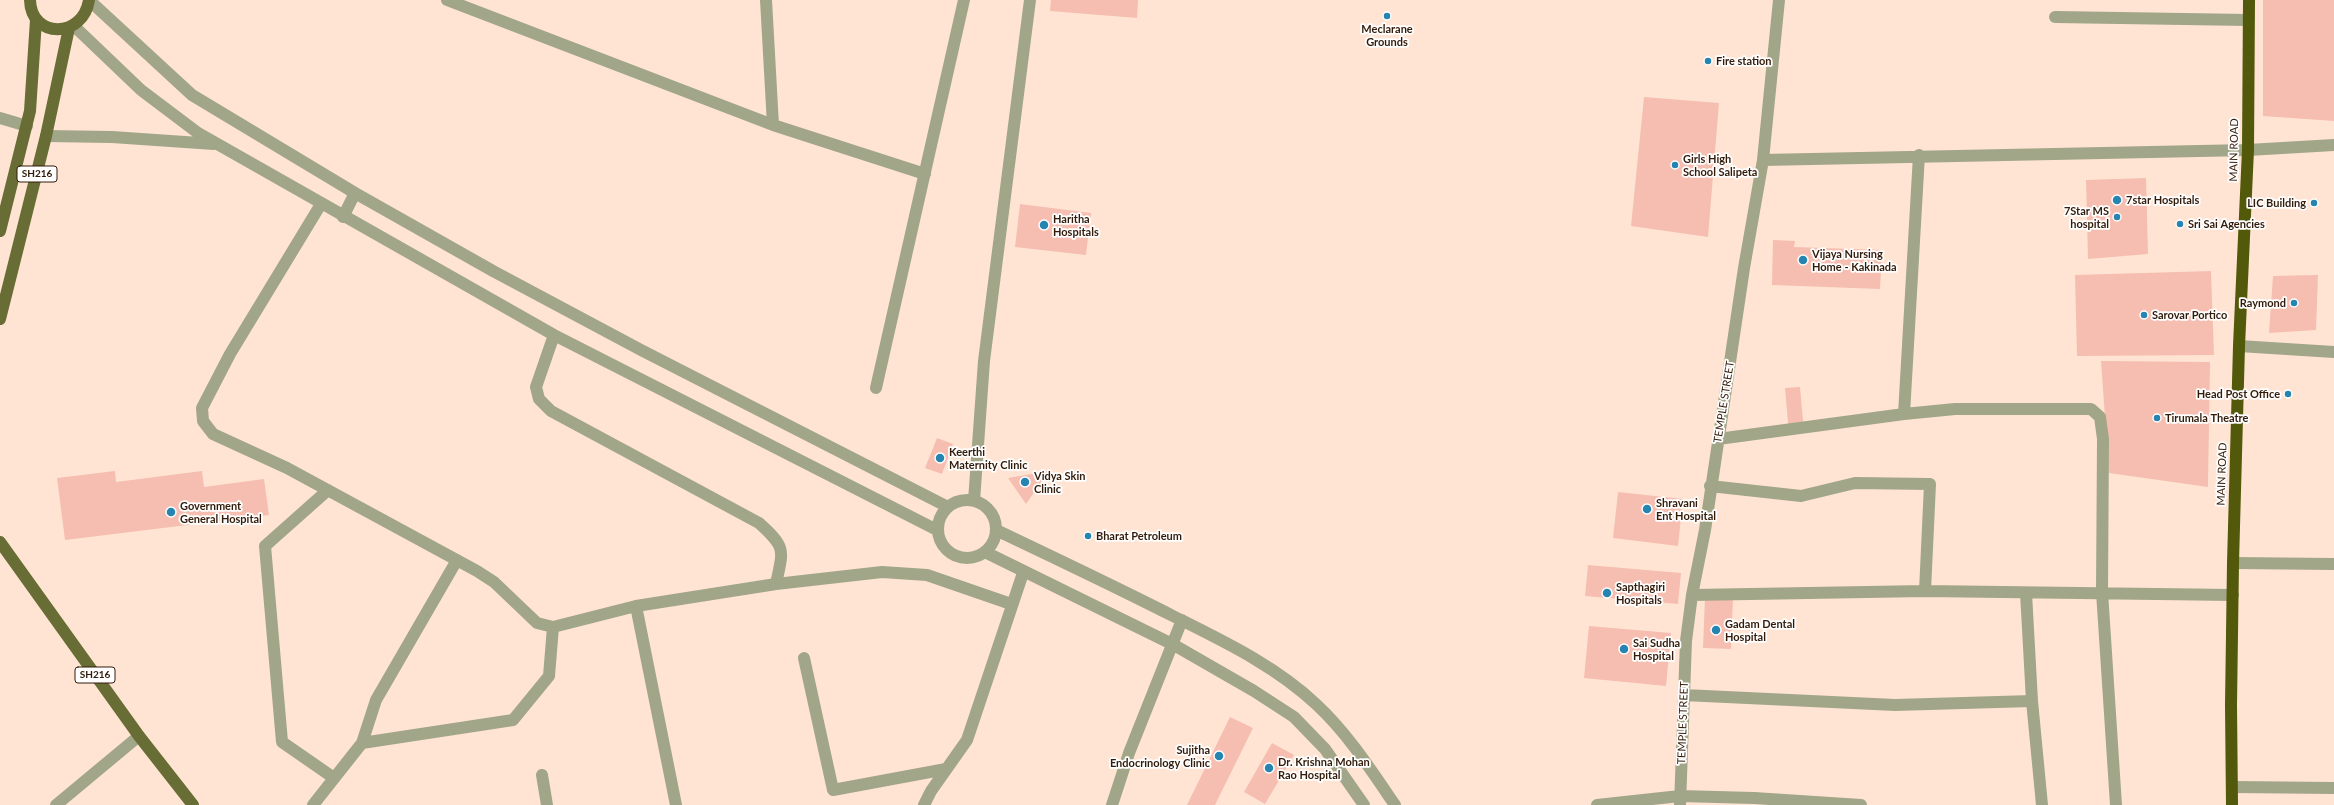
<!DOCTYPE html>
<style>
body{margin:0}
canvas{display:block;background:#ffe4d3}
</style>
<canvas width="2334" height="805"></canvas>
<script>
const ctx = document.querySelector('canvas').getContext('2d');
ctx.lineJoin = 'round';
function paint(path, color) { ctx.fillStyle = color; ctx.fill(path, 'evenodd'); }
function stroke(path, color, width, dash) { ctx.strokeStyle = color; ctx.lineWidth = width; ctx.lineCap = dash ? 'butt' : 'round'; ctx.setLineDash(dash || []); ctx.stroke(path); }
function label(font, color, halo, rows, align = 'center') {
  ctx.font = font + ' Lato,sans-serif'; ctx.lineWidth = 3.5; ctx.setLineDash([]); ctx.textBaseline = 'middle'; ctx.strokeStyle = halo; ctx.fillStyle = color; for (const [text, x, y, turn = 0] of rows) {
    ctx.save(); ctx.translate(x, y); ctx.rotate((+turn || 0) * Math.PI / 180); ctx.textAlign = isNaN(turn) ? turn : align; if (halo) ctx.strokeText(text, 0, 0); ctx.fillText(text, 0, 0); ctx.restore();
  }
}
paint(new Path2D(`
 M1051 0H1138L1137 18 1050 11Z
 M2263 0H2334V121L2263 116Z
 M1644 97 1719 103 1708 237 1631 226Z
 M2146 178 2148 254 2088 259 2086 180Z
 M1020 204 1091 213 1086 255 1015 247Z
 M1773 240 1795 241 1794 247 1882 250 1880 289 1772 285Z
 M2211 271 2214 355 2077 356 2075 275Z
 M2318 275 2316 330 2269 333 2273 276Z
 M2101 361 2210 362 2208 487 2109 473Z
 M1800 387 1804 432 1789 434 1785 388Z
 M937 438 953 444 942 474 925 468Z
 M115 471 116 482 202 471 204 487 264 479 269 515 65 540 57 478Z
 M1049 471 1026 504 1008 478Z
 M1618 492 1683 499 1678 546 1613 538Z
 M1588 565 1681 573 1678 604 1585 596Z
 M1705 597 1733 598 1731 649 1703 648Z
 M1589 626 1671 633 1666 686 1584 678Z
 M1230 717 1253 728 1215 805H1187Z
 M1272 743 1294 755 1265 804 1244 792Z`), '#f6beb0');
stroke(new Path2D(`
 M89 0 192 95 355 193 493 271 641 350 948 507
 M447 0 773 125 925 174
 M766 0 773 125
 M2055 17 2248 20
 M74 26 141 90 198 133 554 335 937 530
 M0 118 27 126
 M46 136 112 137 214 144
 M1763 160 2248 150 2334 145
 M321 204 230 354 202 408 203 421 213 434 287 468 477 571 494 582 537 623 553 627 636 606 776 584 882 572 927 575 1011 604
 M343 217 355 193
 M554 335 536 387 539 399 551 411 759 523C787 548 783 550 776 584
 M2239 346 2334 352
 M876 388 964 0
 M1904 414 1919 155
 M1718 439 1904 414 1955 409H2091L2100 417 2103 439 2102 592 2116 805
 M1710 486 1801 496 1855 483 1930 484 1925 591
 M328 490 265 546 282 742 334 778
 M938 529a29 29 0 1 1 58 0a29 29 0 1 1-58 0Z
 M974 501 984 361 1030 0
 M996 530C1055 558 1114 586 1173 616 1223 641 1276 666 1317 705 1348 734 1371 770 1395 805
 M985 552 1174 645 1254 691 1294 717 1325 749 1364 805
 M2233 563 2334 564
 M1692 595 1925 591 2233 595
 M636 606 676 805
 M804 658 833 790 946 769
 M1684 695 1895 705 2032 701 2026 593
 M2032 701 2042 805
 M362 743 376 700 457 560
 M542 775 547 805
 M2232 787 2334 788
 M56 805 139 736
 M313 805 362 743 513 720 549 676 553 627
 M924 805 931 791 967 740 1023 573
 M1112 805 1129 753 1182 620
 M1597 805 1680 796 1754 798 1861 805
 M1680 805 1686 641 1692 595 1705 530 1744 268 1763 160 1779 0`), '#a2a688', 12);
stroke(new Path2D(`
 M30 0C31 39 83 39 89 0
 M0 231 30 111 36 20
 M0 319 46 136 69 28
 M0 542 139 736 193 805`), '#676d34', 12);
stroke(new Path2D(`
 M2232 805 2231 705 2233 563 2239 346 2248 150 2249 0`), '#53590b', 12);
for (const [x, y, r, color] of [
 [1387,16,4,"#2684b0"],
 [1708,61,4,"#2684b0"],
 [1675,165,4,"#2684b0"],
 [2117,200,5,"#2684b0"],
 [2314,203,4,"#2684b0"],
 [2117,217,4,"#2684b0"],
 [2180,224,4,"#2684b0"],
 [1044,225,5,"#2684b0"],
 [1803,260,5,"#2684b0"],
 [2294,303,4,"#2684b0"],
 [2144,315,4,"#2684b0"],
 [2288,394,4,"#2684b0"],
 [2157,418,4,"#2684b0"],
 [940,458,5,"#2684b0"],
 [1025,482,5,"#2684b0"],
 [1647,509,5,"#2684b0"],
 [171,512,5,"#2684b0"],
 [1088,536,4,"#2684b0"],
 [1607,593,5,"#2684b0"],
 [1716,630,5,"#2684b0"],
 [1624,649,5,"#2684b0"],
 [1219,756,5,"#2684b0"],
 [1269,768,5,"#2684b0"]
]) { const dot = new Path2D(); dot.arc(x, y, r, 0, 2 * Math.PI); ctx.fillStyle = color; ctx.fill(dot); stroke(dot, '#fff', 1.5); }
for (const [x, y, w] of [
 [37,174,40],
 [95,675,40]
]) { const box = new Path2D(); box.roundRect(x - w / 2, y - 8, w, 16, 3); ctx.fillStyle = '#fff'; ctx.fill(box); stroke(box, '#331b0a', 1); }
label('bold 10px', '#331b0a', null, [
 ["SH216",37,174],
 ["SH216",95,675]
]);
label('bold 11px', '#331b0a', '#fff', [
 ["Meclarane",1387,29,"center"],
 ["Grounds",1387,42,"center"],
 ["Fire station",1716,61],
 ["Girls High",1683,159],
 ["School Salipeta",1683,172],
 ["7star Hospitals",2126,200],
 ["LIC Building",2306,203,"right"],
 ["7Star MS",2109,211,"right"],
 ["hospital",2109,224,"right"],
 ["Haritha",1053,219],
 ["Hospitals",1053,232],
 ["Sri Sai Agencies",2188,224],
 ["Vijaya Nursing",1812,254],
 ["Home - Kakinada",1812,267],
 ["Raymond",2286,303,"right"],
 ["Sarovar Portico",2152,315],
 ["Head Post Office",2280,394,"right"],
 ["Tirumala Theatre",2165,418],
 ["Keerthi",949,452],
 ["Maternity Clinic",949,465],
 ["Vidya Skin",1034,476],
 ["Clinic",1034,489],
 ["Shravani",1656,503],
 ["Ent Hospital",1656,516],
 ["Government",180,506],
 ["General Hospital",180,519],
 ["Bharat Petroleum",1096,536],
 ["Sapthagiri",1616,587],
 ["Hospitals",1616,600],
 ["Gadam Dental",1725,624],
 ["Hospital",1725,637],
 ["Sai Sudha",1633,643],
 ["Hospital",1633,656],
 ["Sujitha",1210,750,"right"],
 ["Endocrinology Clinic",1210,763,"right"],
 ["Dr. Krishna Mohan",1278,762],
 ["Rao Hospital",1278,775]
], 'left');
label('11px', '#331b0a', '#fff', [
 ["MAIN ROAD",2234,150,-89],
 ["TEMPLE STREET",1724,402,-81],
 ["MAIN ROAD",2222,474,-88],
 ["TEMPLE STREET",1683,723,-88]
]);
</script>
